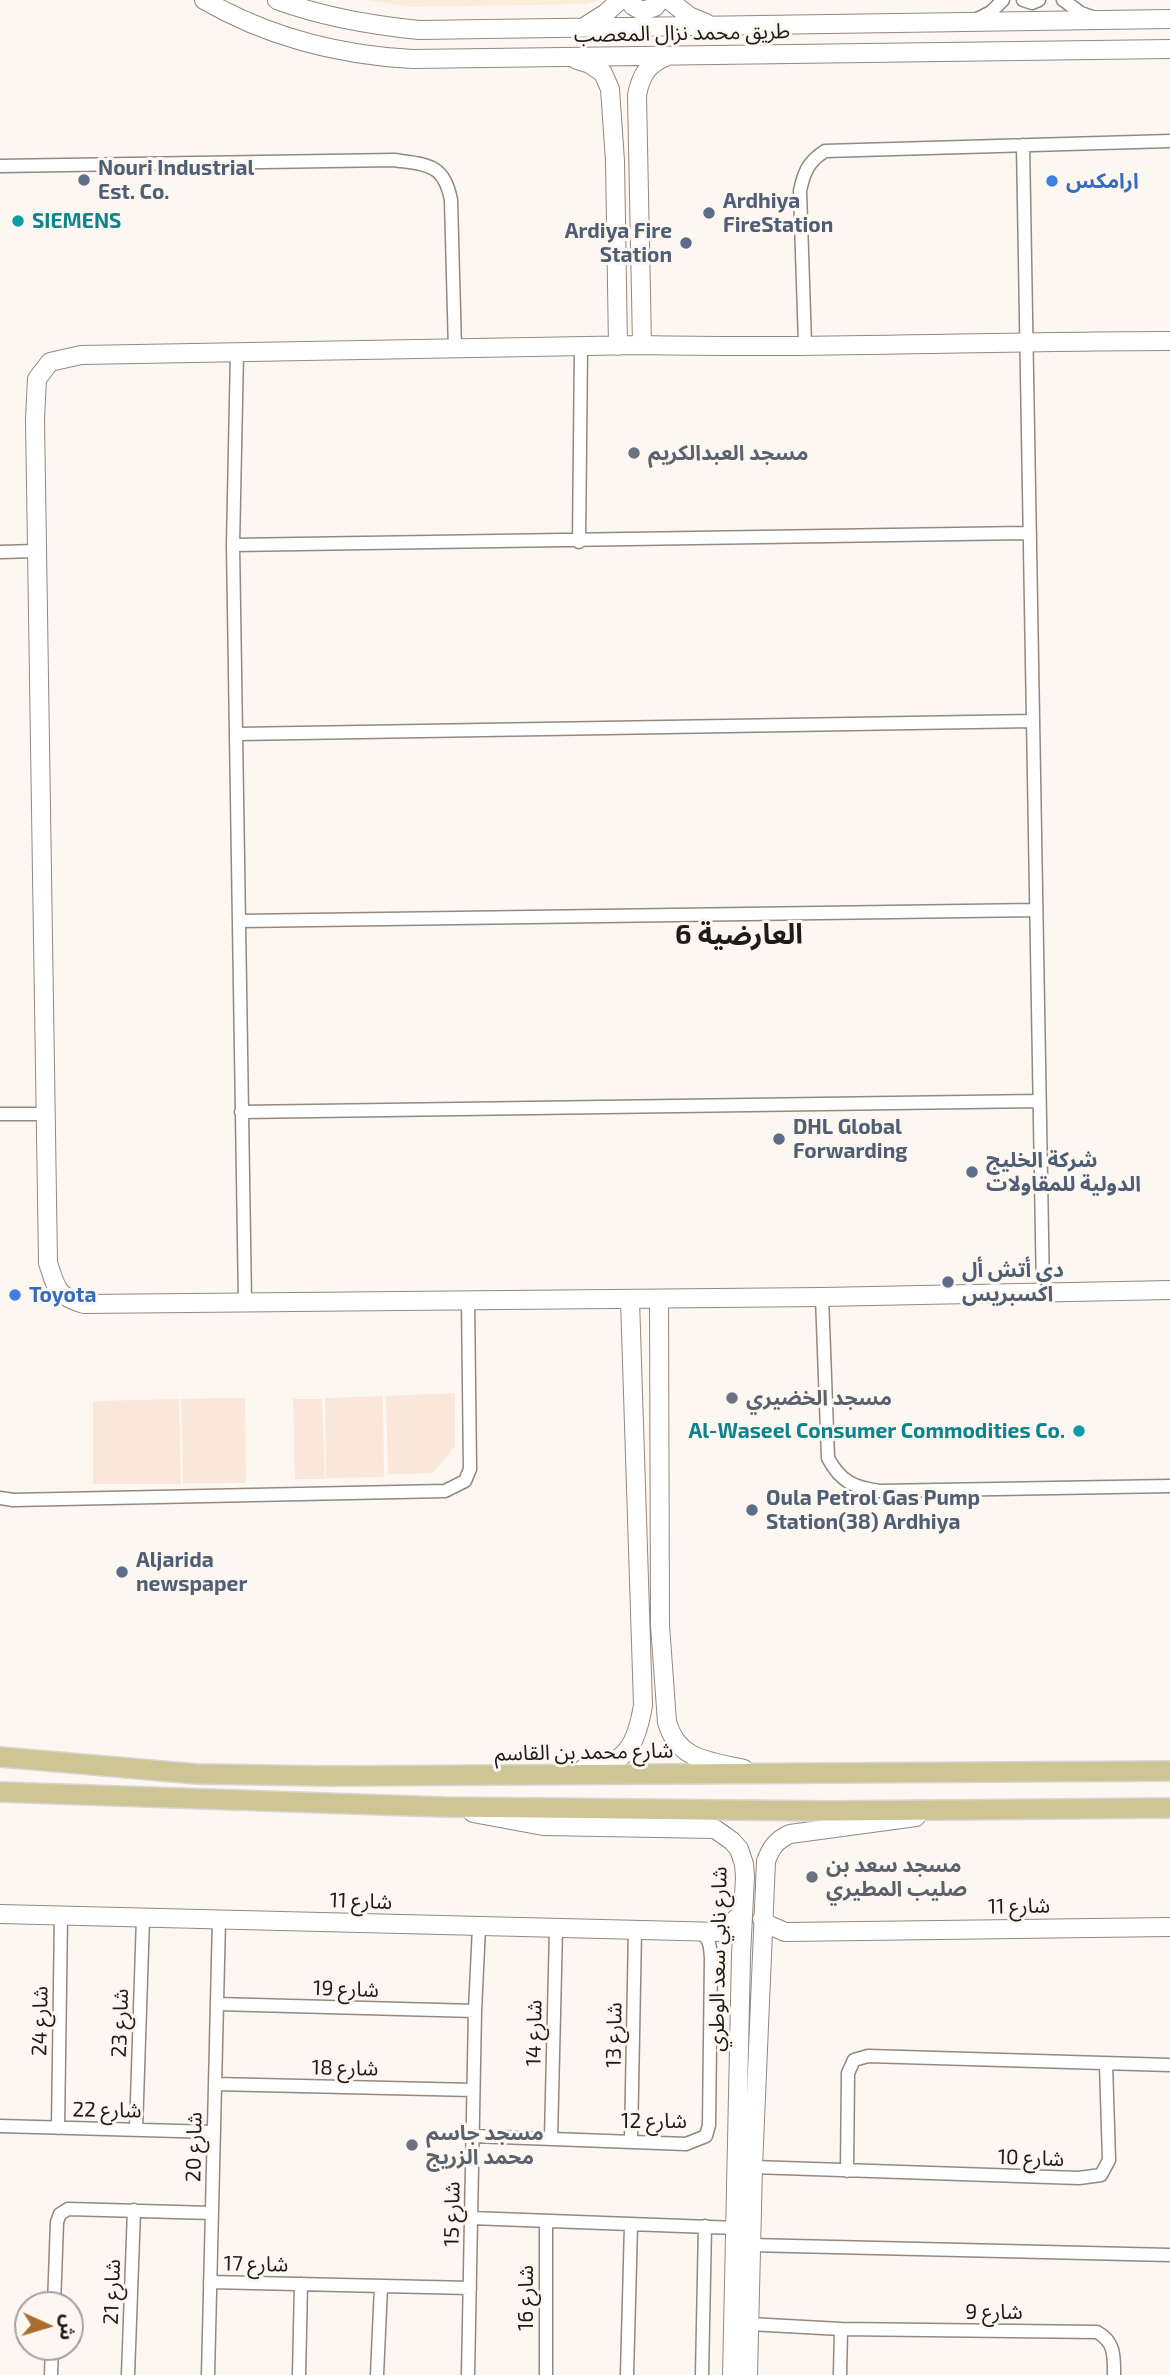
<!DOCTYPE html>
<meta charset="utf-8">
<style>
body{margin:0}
#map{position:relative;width:1170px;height:2375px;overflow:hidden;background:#fdf7f1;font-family:"Exo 2","Noto Sans Arabic",sans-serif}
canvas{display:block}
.north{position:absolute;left:14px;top:2291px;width:70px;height:70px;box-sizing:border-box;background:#fdf7f1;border:2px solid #a49f9a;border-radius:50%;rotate:94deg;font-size:19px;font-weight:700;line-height:28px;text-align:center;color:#1f1b18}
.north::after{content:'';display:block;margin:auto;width:24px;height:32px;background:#a96e2f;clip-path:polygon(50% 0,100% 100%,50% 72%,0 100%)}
</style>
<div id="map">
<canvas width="1170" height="2375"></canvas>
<div class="north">ش</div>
</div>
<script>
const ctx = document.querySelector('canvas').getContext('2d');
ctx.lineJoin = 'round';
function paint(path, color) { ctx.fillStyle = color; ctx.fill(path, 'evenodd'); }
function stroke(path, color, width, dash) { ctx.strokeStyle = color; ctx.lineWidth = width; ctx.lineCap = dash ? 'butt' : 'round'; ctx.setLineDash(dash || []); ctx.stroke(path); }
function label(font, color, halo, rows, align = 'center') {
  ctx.font = font + ' "Exo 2","Noto Sans Arabic",sans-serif'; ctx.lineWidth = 6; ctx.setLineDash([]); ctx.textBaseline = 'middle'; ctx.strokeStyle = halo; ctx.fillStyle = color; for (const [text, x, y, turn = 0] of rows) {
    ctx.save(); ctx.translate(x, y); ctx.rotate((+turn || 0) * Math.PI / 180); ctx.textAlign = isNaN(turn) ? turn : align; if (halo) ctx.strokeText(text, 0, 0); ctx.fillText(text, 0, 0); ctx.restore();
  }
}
paint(new Path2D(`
 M455 1393V1446L433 1473 388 1474 386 1396Z
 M383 1396 384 1477 326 1478 325 1398Z
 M245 1398 246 1483H183L181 1399Z
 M179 1399 181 1484H93V1401Z
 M293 1399H322L325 1479H295Z`), '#f9e8d9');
paint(new Path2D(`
 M368 0H600L586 4 412 7Z`), '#f9edd9');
const street = new Path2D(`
 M1023 0 1032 3 1039 0
 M1063 0 1081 13 1092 17
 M975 20 991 12 1003 0
 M1023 145 1043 1292
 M0 166 394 160C427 165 444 163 451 200L455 350
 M805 344 800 191C804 172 808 162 825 151L1170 141
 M237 353 233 545 245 1302
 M579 542 581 347
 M233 545C498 543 764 537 1030 533
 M0 552 37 551
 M238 734 1033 721
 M240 921 1036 910
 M241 1112 1039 1101
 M0 1114H46
 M822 1297 828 1458C840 1481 854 1488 880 1491L1170 1486
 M0 1498 13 1500 445 1491 465 1481 470 1469 468 1300
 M217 2004 475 2011
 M215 2084 473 2090
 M0 2126 214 2132
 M58 2128 61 1916
 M136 2130 143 1918
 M473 2136 686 2144 706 2136 709 2125 711 1958C710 1945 710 1936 696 1931
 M551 2138 556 1929
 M631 2141 635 1930
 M753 2167 1079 2178 1101 2175 1109 2160 1106 2064
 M847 2171 848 2073 854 2060 868 2056 1170 2065
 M471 2218 736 2228
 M750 2245 1170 2255
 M210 2282 470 2288
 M54 2305 57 2222 60 2214 68 2209 212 2213
 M749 2324 841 2329 1097 2332C1115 2342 1114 2356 1114 2375
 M51 2375 52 2347
 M128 2375 134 2210
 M208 2375 219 1920
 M299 2375 301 2284
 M377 2375 381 2287
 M468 2375 475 2011 479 1927
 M546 2375V2221
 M627 2375 631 2225
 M702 2375 705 2226
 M840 2375 841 2329`);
const secondary = new Path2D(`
 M204 0C268 37 340 55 412 59L1170 49
 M277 0C323 17 370 25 419 30L1170 19
 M629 0 633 6 642 11 655 7 660 0
 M669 0 689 16 706 23
 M584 27 606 13 620 0
 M577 60 590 64 603 73 610 89 615 161 618 346
 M1170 341C994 341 818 349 642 345L81 355 50 362 37 379 35 419 48 1263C57 1289 56 1296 84 1304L822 1297 1170 1290
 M642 345 637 95C641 75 648 63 668 56
 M659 1299 660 1625 667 1722C678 1761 710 1761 744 1769
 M583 1769C626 1767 637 1743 643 1705L630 1300
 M473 1813 543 1826 715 1829 732 1841 739 1849 744 1864 745 1877 741 1955 732 2375
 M0 1914 722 1932 743 1912
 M762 1919 769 1925 785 1932 1170 1927
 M748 2375 753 2167 766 1861C771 1848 776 1840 790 1834L916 1817`);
const primary = new Path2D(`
 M0 1757 197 1774 329 1776 1170 1771
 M0 1792 442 1807 830 1811 1170 1808`);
stroke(street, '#928980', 15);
stroke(secondary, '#928980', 20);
stroke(primary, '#d7d6d5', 22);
stroke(street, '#fff', 12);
stroke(secondary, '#fff', 18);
stroke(primary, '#cec595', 19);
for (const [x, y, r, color] of [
 [84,180,7,"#5c6f8a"],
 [1052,181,7,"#3f7fe0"],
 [709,213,7,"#5c6f8a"],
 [18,221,7,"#0f9aa8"],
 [686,243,7,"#5c6f8a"],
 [634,453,7,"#6b7280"],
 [779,1139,7,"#5c6f8a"],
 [972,1172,7,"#5c6f8a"],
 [948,1282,7,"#5c6f8a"],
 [15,1295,7,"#3f7fe0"],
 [732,1398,7,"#6b7280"],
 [1079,1431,7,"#0f9aa8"],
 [752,1510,7,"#5c6f8a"],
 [122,1572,7,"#5c6f8a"],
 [812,1877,7,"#6b7280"],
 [412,2145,7,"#6b7280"]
]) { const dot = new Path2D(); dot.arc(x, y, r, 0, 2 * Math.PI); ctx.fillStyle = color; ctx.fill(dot); stroke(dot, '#fdf7f1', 2.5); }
label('21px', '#1f1b18', '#fdf7f1', [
 ["طريق محمد نزال المعصب",682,33,-1],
 ["شارع محمد بن القاسم",584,1752,-1],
 ["شارع 11",361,1901,2],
 ["شارع 11",1019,1906,-1],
 ["شارع نابي سعد الوطري",718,1959,-89],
 ["شارع 19",346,1989,2],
 ["شارع 24",40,2021,-89],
 ["شارع 23",120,2023,-88],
 ["شارع 14",534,2033,-89],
 ["شارع 13",614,2035,-89],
 ["شارع 18",345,2068,1],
 ["شارع 22",107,2110,1],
 ["شارع 12",654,2121],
 ["شارع 20",194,2147,-89],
 ["شارع 10",1031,2158,2],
 ["شارع 15",452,2214,-89],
 ["شارع 17",256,2264,1],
 ["شارع 21",112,2292,-88],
 ["شارع 16",526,2298,-90],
 ["شارع 9",994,2312]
]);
label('bold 21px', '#4e5e75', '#fdf7f1', [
 ["Nouri Industrial",98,168],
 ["Est. Co.",98,192],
 ["Ardhiya",723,201],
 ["FireStation",723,225],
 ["Ardiya Fire",672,231,"right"],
 ["Station",672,255,"right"],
 ["DHL Global",793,1127],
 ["Forwarding",793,1151],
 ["شركة الخليج",986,1160],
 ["الدولية للمقاولات",986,1184],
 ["دي أتش أل",962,1270],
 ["اكسبريس",962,1294],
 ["Oula Petrol Gas Pump",766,1498],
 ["Station(38) Ardhiya",766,1522],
 ["Aljarida",136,1560],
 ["newspaper",136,1584]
], 'left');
label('bold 21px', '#366cbe', '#fdf7f1', [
 ["ارامكس",1066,181],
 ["Toyota",29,1295]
], 'left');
label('bold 21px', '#0d838f', '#fdf7f1', [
 ["SIEMENS",32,221],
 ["Al-Waseel Consumer Commodities Co.",1065,1431,"right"]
], 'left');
label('bold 21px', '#5b616d', '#fdf7f1', [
 ["مسجد العبدالكريم",648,453],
 ["مسجد الخضيري",746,1398],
 ["مسجد سعد بن",826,1865],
 ["صليب المطيري",826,1889],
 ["مسجد جاسم",426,2133],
 ["محمد الزريج",426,2157]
], 'left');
label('bold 28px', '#1f1b18', '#fdf7f1', [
 ["العارضية 6",739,935]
]);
</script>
